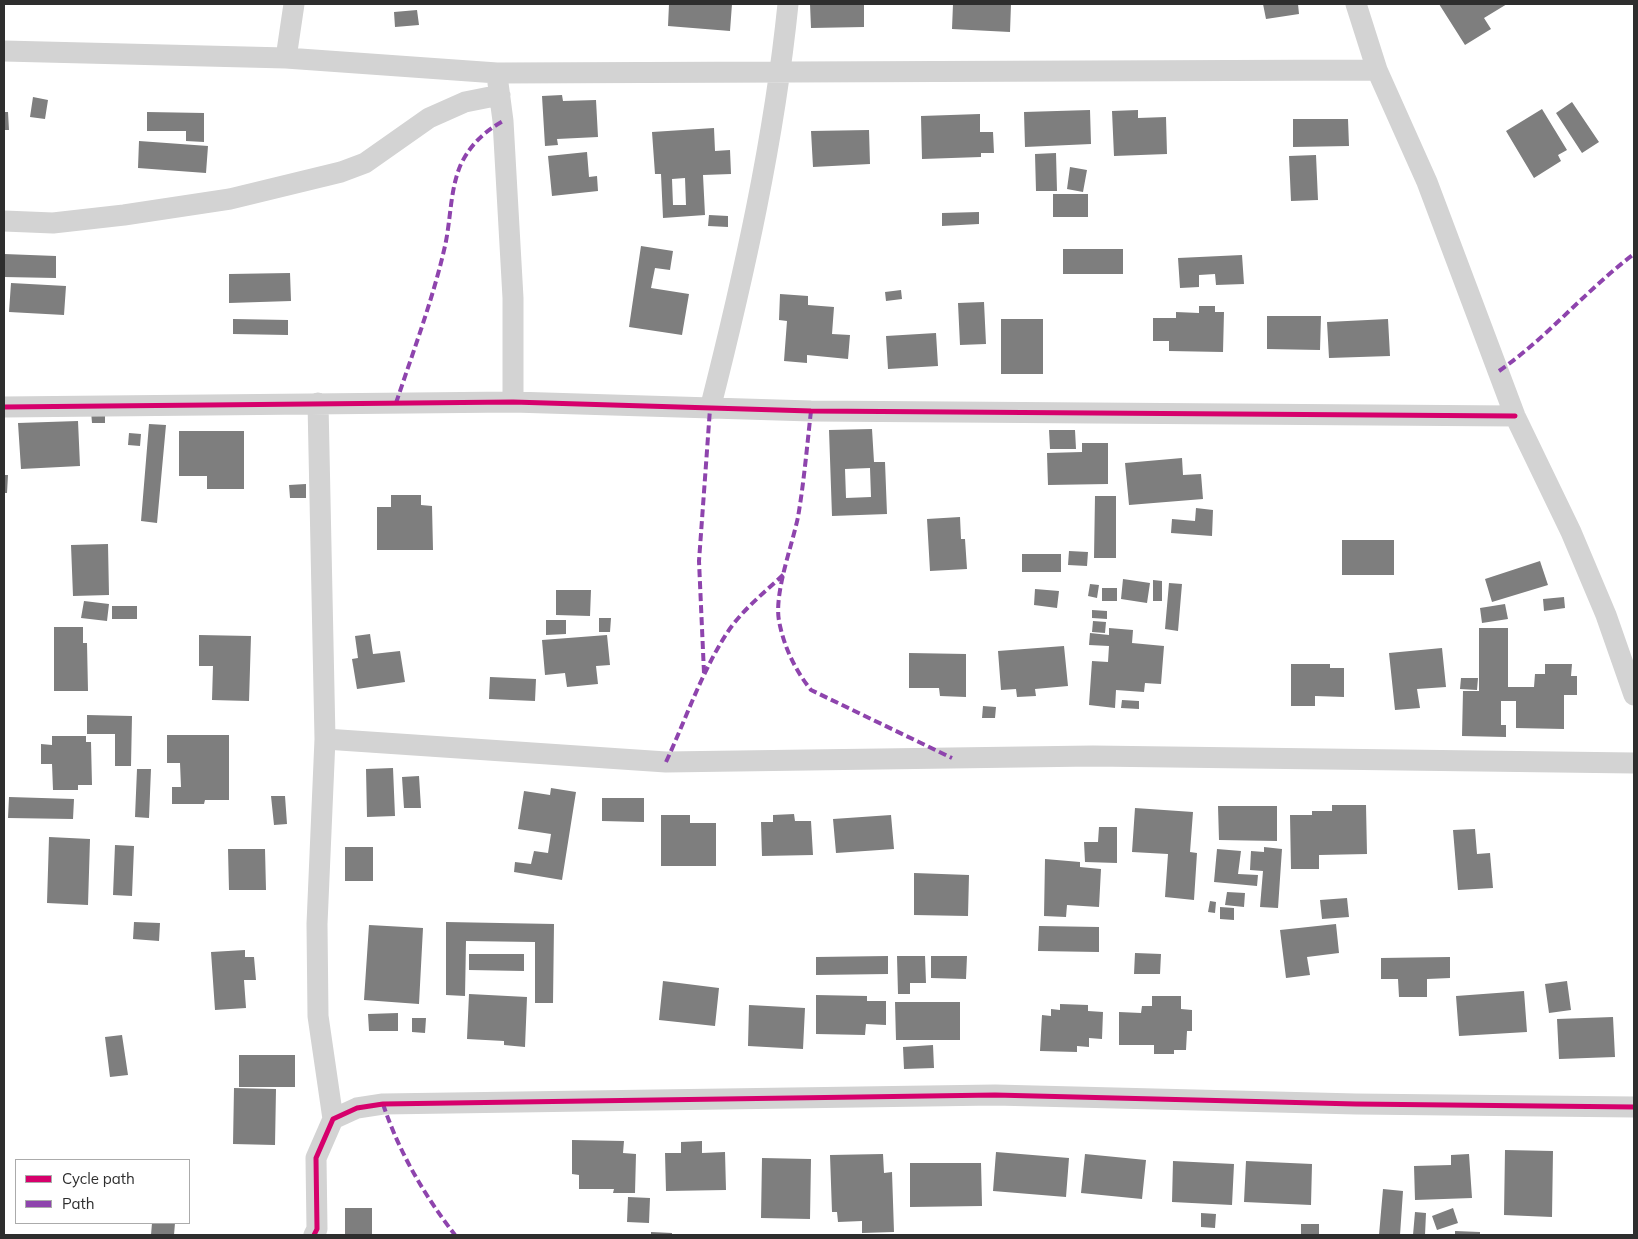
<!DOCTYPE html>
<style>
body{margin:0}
#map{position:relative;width:1638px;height:1239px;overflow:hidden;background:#fff;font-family:Mulish,sans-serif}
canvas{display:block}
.frame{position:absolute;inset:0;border:5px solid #2e2e2e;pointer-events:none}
.legend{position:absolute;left:15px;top:1159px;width:175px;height:65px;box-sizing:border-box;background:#fff;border:1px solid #ababab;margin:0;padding:6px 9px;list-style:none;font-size:15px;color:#2e2e2e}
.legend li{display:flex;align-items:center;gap:10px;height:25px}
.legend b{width:25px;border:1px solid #ababab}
</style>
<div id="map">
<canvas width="1638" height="1239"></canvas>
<div class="frame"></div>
<ul class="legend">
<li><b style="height:6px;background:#d6006c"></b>Cycle path</li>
<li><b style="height:6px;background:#8e44ad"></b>Path</li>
</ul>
</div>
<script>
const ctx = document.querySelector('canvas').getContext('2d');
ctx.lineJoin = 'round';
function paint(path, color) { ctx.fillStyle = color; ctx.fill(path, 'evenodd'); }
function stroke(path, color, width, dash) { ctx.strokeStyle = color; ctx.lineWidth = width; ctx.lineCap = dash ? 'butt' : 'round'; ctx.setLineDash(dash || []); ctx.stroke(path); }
paint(new Path2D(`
 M669 4H732L730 31 668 26Z
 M810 4H864V27L811 28Z
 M953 4H1011L1010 32 952 29Z
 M1263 4H1298L1299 14 1266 19Z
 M1439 4H1507L1484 18 1491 29 1465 45Z
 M417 10 419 25 395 27 394 12Z
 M562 95 563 101 596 100 598 137 557 139 558 145 545 146 542 96Z
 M33 97 48 100 45 119 30 117Z
 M1572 102 1599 142 1582 153 1556 113Z
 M1542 109 1567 150 1558 155 1561 161 1534 178 1506 131Z
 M1090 110 1091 144 1025 147 1024 112Z
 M1138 110V118L1166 117 1167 154 1114 156 1112 111Z
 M4 112H8L9 130H4Z
 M147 112 204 113V142L186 141V131H147Z
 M980 114V132H993L994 153H981V157L922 159 921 116Z
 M1293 119H1348L1349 146 1293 147Z
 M714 128 715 151 730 150 731 174 703 175 705 215 663 218 661 174H655L652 132ZM685 178 686 205H673L672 179Z
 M869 130 870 164 813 167 811 131Z
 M139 141 208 146 206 173 138 168Z
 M587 152 589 177 597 176 598 191 552 196 548 156Z
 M1056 153 1057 191H1036L1035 154Z
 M1316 155 1318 200 1291 201 1289 156Z
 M1070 167 1087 170 1083 192 1067 189Z
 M1053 194H1088V217H1053Z
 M979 212V224L942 226V213Z
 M709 215 728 216V227L708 226Z
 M641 246 673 251 670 270 655 268 651 288 689 294 682 335 629 327Z
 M1063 249H1123V274H1063Z
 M4 254 56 256V278L4 277Z
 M1242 255 1244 284 1216 285 1215 274 1199 275V287L1180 288 1178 258Z
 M290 273 291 301 229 303V274Z
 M11 283 66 286 64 315 9 312Z
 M901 290 902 299 886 301 885 292Z
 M780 294 808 296V305L834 307 832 334 850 335 848 359 807 355V363L784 361 787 321 779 320Z
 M984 302 986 344 960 345 958 303Z
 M1199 306H1215V312H1224L1223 352 1169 351V341H1153V318H1176V312L1199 313Z
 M1267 316H1321L1320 350 1267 349Z
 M233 319 288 320V335L233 334Z
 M1001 319H1043V374H1001Z
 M1388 319 1390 356 1329 358 1327 322Z
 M936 333 938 366 888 369 886 336Z
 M91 411H105V423H92Z
 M78 421 80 466 21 469 18 423Z
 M149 424 166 425 157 523 141 521Z
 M872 429 874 462H885L887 514 832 516 829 430ZM870 468 871 497 846 498 845 469Z
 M1049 430H1075L1076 449H1050Z
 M179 431H244V489H207V476H179Z
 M129 433 141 434 140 446 128 445Z
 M1082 443H1108V484L1048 485 1047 453 1082 452Z
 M1182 458 1183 475 1201 474 1203 499 1129 505 1125 463Z
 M4 475H8L7 493H4Z
 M306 484V498H290L289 485Z
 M391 495H421V505L432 506 433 550H377V507H391Z
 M1095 496H1116V558H1094Z
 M1196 508 1213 510 1212 536 1171 533 1172 519 1195 521Z
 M960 517 961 539H965L967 569 930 571 927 519Z
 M1342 540H1394V575H1342Z
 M108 544 109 595 73 596 71 545Z
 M1069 551 1088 552 1087 566 1068 565Z
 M1022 554H1061V572H1022Z
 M1540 561 1548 585 1492 602 1485 579Z
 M1123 579 1150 583 1147 603 1121 599Z
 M1153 580 1162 581V601H1153Z
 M1169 583 1182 584 1178 631 1165 629Z
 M1090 584 1099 585 1097 598 1088 596Z
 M1102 588H1117V601H1102Z
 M1035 589 1059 591 1057 608 1034 605Z
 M556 590H591L590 616 556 615Z
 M1564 597 1565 608 1544 611 1543 599Z
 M84 601 109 604 107 621 81 618Z
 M1505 604 1508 619 1482 623 1480 608Z
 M112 606H137V619H112Z
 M1092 610 1107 611V619L1092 618Z
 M599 618H611L610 632H599Z
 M546 620H566V634L546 635Z
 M1093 621 1106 622 1105 633 1092 632Z
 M54 627H83V643H87L88 691H54Z
 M1109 628 1133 630 1132 643 1164 646 1161 684 1145 683 1144 692 1116 690 1115 708 1089 705 1092 661 1108 662 1109 646 1089 645 1090 633 1109 635Z
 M1479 628H1508V687H1534L1535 674H1545V664H1572L1571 676H1577V695H1564V729L1516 728V701H1501V725H1506V737L1462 736 1463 691H1479Z
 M370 634 373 654 400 651 405 682 357 689 352 659 358 658 355 636Z
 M199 635 251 636 249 701 212 700 213 666H199Z
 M607 635 610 665 596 666 598 684 567 687 565 673 545 675 542 640Z
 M1064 646 1068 686 1035 689 1036 696 1017 697 1016 689 1001 690 998 651Z
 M1442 648 1446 687 1417 689 1420 708 1395 710 1389 653Z
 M909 653 966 654V697L940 696 939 688H909Z
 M1291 664H1330V668H1344V697L1315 696V706H1291Z
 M490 677 536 679 535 701 489 699Z
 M1461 678H1478L1477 690 1460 689Z
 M1122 700 1139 701V709L1121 708Z
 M983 706 996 707 995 718H982Z
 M87 715 132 716 131 766H115V734H87Z
 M167 735H229V800H205L204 804H172V787H181L180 763H167Z
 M52 736H86V742H91L92 785H78V790H53L52 764H41V744L52 745Z
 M393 768 395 816 367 817 366 769Z
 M137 769H151L149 818 135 817Z
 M419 776 421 808H404L402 777Z
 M551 788 576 792 562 880 514 872 515 862 531 864 534 851 548 853 551 834 518 829 524 791 550 795Z
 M271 796H285L287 824 274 825Z
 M9 797 74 799 73 819 8 818Z
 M602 798H644V822L602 821Z
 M1332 805H1366L1367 854 1319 855V869H1291L1290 815H1312V811H1332Z
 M1218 806H1277V841L1219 840Z
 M1135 808 1193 812 1190 852 1197 853 1194 900 1165 897 1168 854 1132 852Z
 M794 814 795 821H811L813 855 762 856 761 822H773V815Z
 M661 815H690V823H716V866H661Z
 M891 815 894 849 836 853 833 819Z
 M1099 827H1117V863L1085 862 1084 842H1098Z
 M1475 829 1477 854 1490 853 1493 888 1458 890 1453 830Z
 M49 837 90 839 88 905 47 903Z
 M115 845 134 846 132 896 113 895Z
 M345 847H373V881H345Z
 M1264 847 1282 849 1278 908 1260 907 1263 871 1250 870 1251 851 1264 852Z
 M228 849H265L266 890H229Z
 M1217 849 1241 851 1238 874 1258 875 1257 886 1214 882Z
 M1045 859 1080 862V867L1101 869 1099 907 1067 905 1066 917 1044 916Z
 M914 873 969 875 968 916 914 915Z
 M1227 892 1245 893 1244 907 1225 905Z
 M1347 898 1349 917 1322 919 1320 900Z
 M1210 901 1216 902 1215 913 1208 912Z
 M1220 907 1234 908V920L1220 919Z
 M134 922 160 923 159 941 133 939Z
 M446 922 554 924 553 1003H535V942L466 941 465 996 446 995Z
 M1336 924 1339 953 1307 957 1310 975 1286 978 1280 930Z
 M369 925 423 928 419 1004 364 1000Z
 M1039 926 1099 927V952L1038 951Z
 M245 950V957H254L256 980H244L246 1008 215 1010 211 952Z
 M1135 953 1161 954 1160 974H1134Z
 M469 954H524V971L469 970Z
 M888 956V974L816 975V957Z
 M897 956H925L926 983H910V994H898Z
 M931 956H967L966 979 931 978Z
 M1450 957V978L1427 979V997H1399L1398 979H1381V958Z
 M663 981 719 988 715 1026 659 1020Z
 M1567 981 1571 1010 1549 1013 1545 984Z
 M1524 991 1527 1032 1459 1036 1456 996Z
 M469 994 527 997 525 1047 504 1045V1041L467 1039Z
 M816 995 867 996V1001H886V1025L866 1024 865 1035 816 1034Z
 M1152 996H1181V1009L1192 1010V1031H1187L1186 1050H1174V1054H1154V1045H1119V1012L1141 1013 1142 1006H1152Z
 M895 1002H960V1040H896Z
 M1060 1004 1088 1005V1011L1103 1012 1102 1039 1089 1038V1047L1077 1046V1052L1040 1051 1042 1015 1051 1016V1009L1060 1010Z
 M749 1005 805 1008 803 1049 748 1046Z
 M398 1013V1031H369L368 1014Z
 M1613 1017 1615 1057 1559 1059 1557 1019Z
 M412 1018H426L425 1033 412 1032Z
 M122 1035 128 1075 110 1077 105 1037Z
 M933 1045 934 1068 904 1069 903 1047Z
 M239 1055H295V1087H239Z
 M234 1088 276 1089 275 1145 233 1144Z
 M572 1140 624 1141 623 1153 636 1154 635 1193H613L614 1189H579V1175L572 1174Z
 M702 1141V1153L725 1152 726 1190 666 1191 665 1153H681V1142Z
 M1505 1150 1553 1151 1552 1217 1504 1215Z
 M996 1152 1069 1158 1066 1197 993 1191Z
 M883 1154 884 1173 892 1172 894 1232 862 1233V1221L838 1222 837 1212H832L830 1155Z
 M1085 1154 1146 1160 1142 1199 1081 1193Z
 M1469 1154 1472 1198 1415 1200 1414 1166 1451 1165V1155Z
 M762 1158 811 1159 810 1219 761 1218Z
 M1173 1161 1234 1164 1232 1205 1172 1202Z
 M1246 1161 1312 1164 1311 1205 1244 1202Z
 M910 1163H981L982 1206 910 1207Z
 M1383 1189 1403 1191 1400 1235H1379Z
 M628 1197 650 1198 649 1223 627 1222Z
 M345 1208H372V1235H345Z
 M1453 1208 1458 1223 1437 1230 1432 1216Z
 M1415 1212 1426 1213 1425 1235H1413Z
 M1201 1213 1216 1214 1215 1228 1201 1227Z
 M152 1223H175L174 1235H151Z
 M1301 1224H1319V1235H1301Z
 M1455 1231 1480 1232V1235H1455Z
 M651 1232 672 1233V1235H651Z`), '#7e7e7e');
stroke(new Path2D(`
 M1356 4 1377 70 1427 182 1515 416 1571 532 1606 615 1634 695
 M4 51 286 58 497 73 1377 70
 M286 58 294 4
 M498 83 503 121 513 298V402
 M4 221 53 223 124 215 230 199 341 172 365 163 429 118 465 102 500 95
 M318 403 325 739 317 924 318 1016 333 1119
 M4 407 513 402 811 411 1515 416
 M710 409C744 275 774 141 788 4
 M325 739 666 762 1093 756 1634 763
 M314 1235 317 1229 316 1158 333 1119 357 1108 383 1104 995 1095 1356 1104 1634 1107`), '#d3d3d3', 21);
stroke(new Path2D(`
 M1499 371C1548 337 1586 290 1634 254
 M396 403C413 352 433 299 445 246 451 219 450 189 461 164 471 144 484 132 503 121
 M811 411C807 446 804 482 798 517 792 546 774 593 779 621 784 647 795 670 811 690L952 758
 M704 673 699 561 710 409
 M666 762C686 719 701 673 727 633 742 610 764 593 784 574
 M383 1104C399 1152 424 1195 455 1235`), '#8e44ad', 4, [8, 4]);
stroke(new Path2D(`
 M4 407 513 402 811 411 1515 416
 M314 1235 317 1229 316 1158 333 1119 357 1108 383 1104 995 1095 1356 1104 1634 1107`), '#d6006c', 5);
</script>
